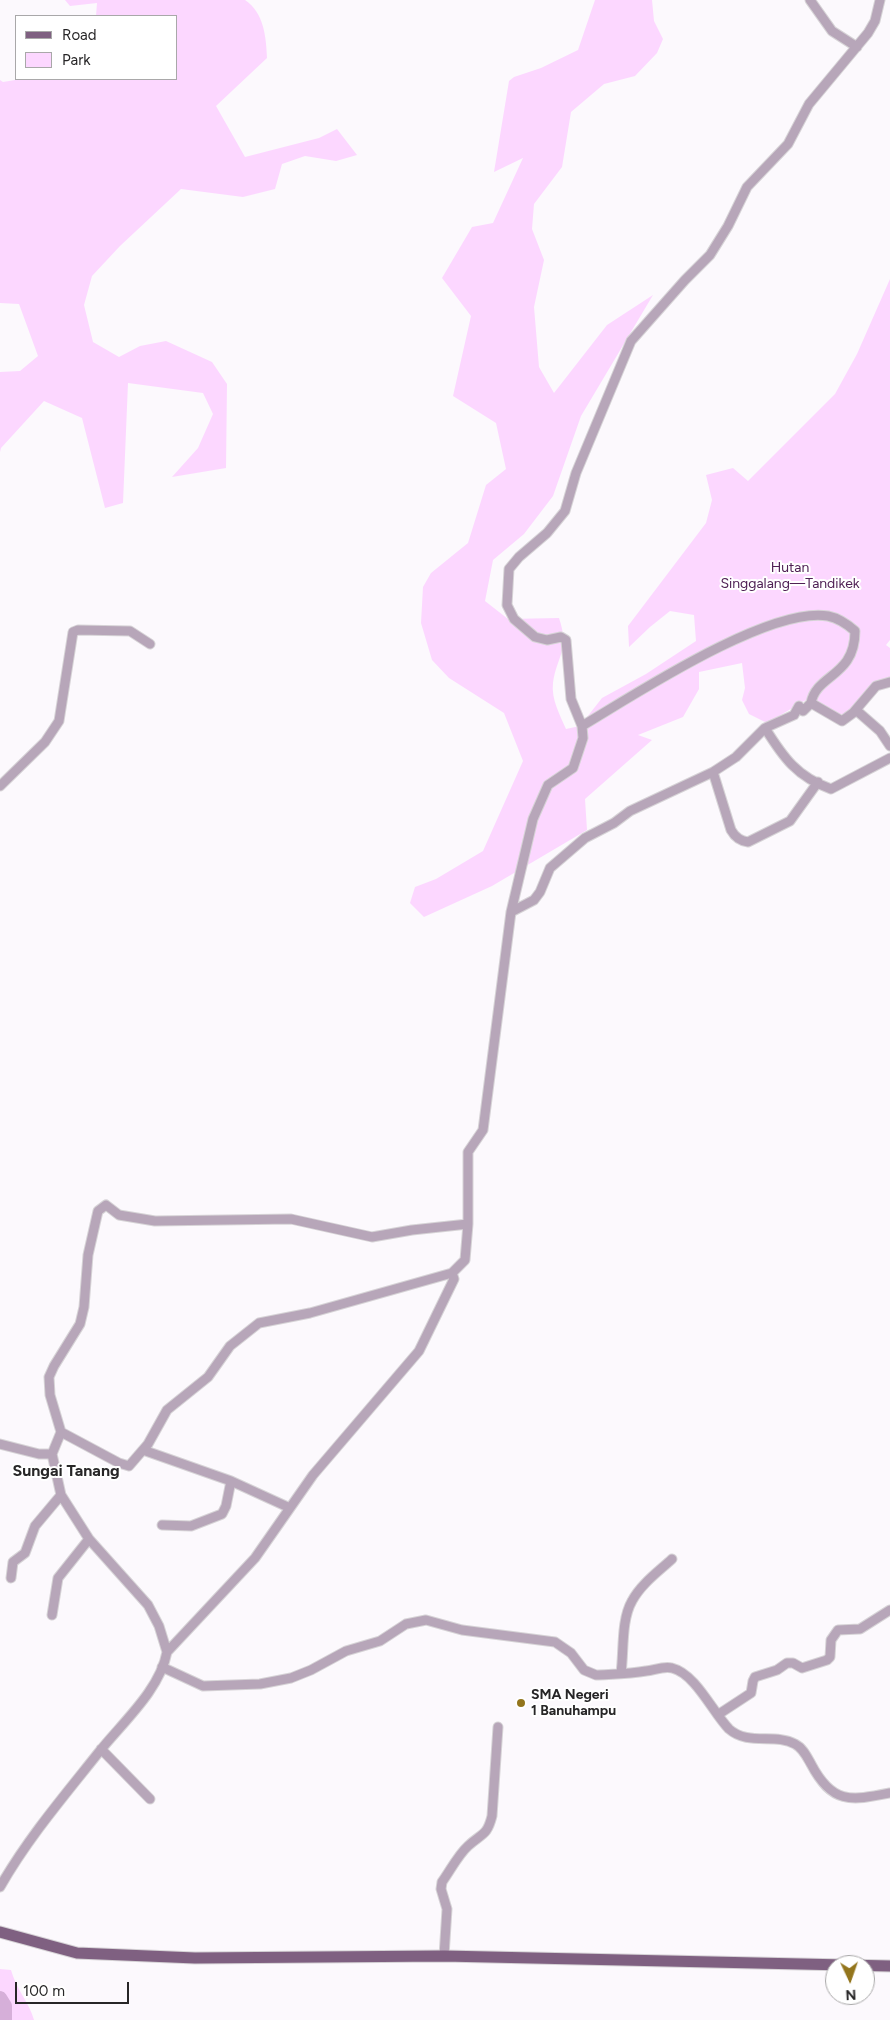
<!DOCTYPE html>
<meta charset="utf-8">
<style>
body{margin:0}
#map{position:relative;width:890px;height:2020px;overflow:hidden;background:#fcf9fd;font-family:Figtree,sans-serif}
canvas{display:block}
.legend{position:absolute;left:15px;top:15px;width:162px;height:65px;box-sizing:border-box;background:#fff;border:1px solid #a9a8a9;margin:0;padding:6px 9px;list-style:none;font-size:15px;color:#272627}
.legend li{display:flex;align-items:center;gap:10px;height:25px}
.legend b{width:25px;border:1px solid #a9a8a9}
.north{position:absolute;left:825px;top:1955px;width:50px;height:50px;box-sizing:border-box;background:#fff;border:1px solid #a9a8a9;border-radius:50%;rotate:177deg;font-size:14px;font-weight:700;line-height:20px;text-align:center;color:#272627}
.north::after{content:'';display:block;margin:auto;width:18px;height:22px;background:#93751c;clip-path:polygon(50% 0,100% 100%,50% 72%,0 100%)}
.scale{position:absolute;left:15px;top:1982px;width:114px;height:22px;box-sizing:border-box;border:2px solid #272627;border-top:0;padding-left:6px;font-size:15px;line-height:18px;white-space:nowrap;color:#272627;-webkit-text-stroke:4px #fff;paint-order:stroke}
</style>
<div id="map">
<canvas width="890" height="2020"></canvas>
<ul class="legend">
<li><b style="height:6px;background:#7f6081"></b>Road</li>
<li><b style="height:14px;background:#fcd7ff"></b>Park</li>
</ul>
<div class="north">N</div>
<div class="scale">100 m</div>
</div>
<script>
const ctx = document.querySelector('canvas').getContext('2d');
ctx.lineJoin = 'round';
function paint(path, color) { ctx.fillStyle = color; ctx.fill(path, 'evenodd'); }
function stroke(path, color, width, dash) { ctx.strokeStyle = color; ctx.lineWidth = width; ctx.lineCap = dash ? 'butt' : 'round'; ctx.setLineDash(dash || []); ctx.stroke(path); }
function label(font, color, halo, rows, align = 'center') {
  ctx.font = font + ' Figtree,sans-serif'; ctx.lineWidth = 4; ctx.setLineDash([]); ctx.textBaseline = 'middle'; ctx.strokeStyle = halo; ctx.fillStyle = color; for (const [text, x, y, turn = 0] of rows) {
    ctx.save(); ctx.translate(x, y); ctx.rotate((+turn || 0) * Math.PI / 180); ctx.textAlign = isNaN(turn) ? turn : align; if (halo) ctx.strokeText(text, 0, 0); ctx.fillText(text, 0, 0); ctx.restore();
  }
}
paint(new Path2D(`
 M65 0H245C264 13 266 36 267 58L216 106 245 157 319 138 337 129 357 155 336 161 305 156 282 164 275 189 243 197 181 189 120 246 92 276 84 305 93 342 119 357 140 346 166 341 212 362 227 384 226 468 172 477 198 448 213 414 203 393 128 383 123 503 105 508 82 418 44 401 1 448 0 452V372L20 371 38 356 19 304 0 303V80L3 82 21 79H176V16H96L97 3 70 6Z
 M595 0H652L654 21 663 39 657 53 635 76 604 84 571 112 562 167 534 204 532 229 544 260 534 307 539 367 554 393 607 325 653 295 581 416 553 496 524 534 493 560 485 601 508 619 559 618C570 651 557 655 553 683 551 699 560 715 566 729L580 726 602 698 646 674 696 641 694 615 670 611 650 627 629 647 628 626 706 523 712 500 706 475 733 468 748 481 835 394 857 354 890 279V640L886 645 890 648V682L871 686 846 714C833 716 814 711 806 700L767 723 749 714 742 700 745 688 742 663 699 672V689L683 717 638 735 652 740 585 799 587 830 492 886 424 917 410 903 415 887 436 879 483 851 523 761 504 713 449 678 432 660 421 623 423 587 431 573 468 543 486 485 506 469 496 423 453 396 471 316 442 278 472 227 493 223 523 158 494 172 509 81 514 77 541 68 578 50Z
 M0 1969 11 1970C16 1989 29 2002 34 2020H0Z`), '#fcd7ff');
stroke(new Path2D(`
 M0 1998 5 2006V2020`), '#d6afd9', 14);
const minor = new Path2D(`
 M810 0 832 31 857 47
 M856 710 880 731 890 746
 M582 726C634 695 769 606 828 616 838 618 847 624 855 631 855 677 816 674 811 703
 M765 728C783 757 797 777 831 789L890 758
 M713 772 731 830C735 837 740 841 748 842L790 821 818 782
 M0 786 45 742 59 721 73 632 78 630 130 631 150 644
 M511 912 534 900 540 892 550 868 585 838 614 823 630 811 713 772 736 757 765 728 794 715 799 706 803 711 811 703 842 721 853 713 876 686 890 682
 M61 1432 119 1463 129 1466 148 1444 167 1410 208 1377 230 1346 259 1323 310 1313 452 1273
 M0 1444 39 1454H52L61 1495 89 1539 148 1605 159 1626 167 1652
 M143 1450 231 1481 290 1508
 M52 1454 61 1432 50 1395 49 1377 54 1366 80 1324 84 1307 88 1255 98 1211 106 1205 119 1215 155 1221 291 1219 372 1237 412 1230 468 1224
 M162 1525 191 1526 222 1514 226 1506 231 1481
 M11 1578 13 1562 25 1553 35 1526 61 1495
 M52 1615 58 1578 89 1539
 M162 1667 203 1686 260 1684 291 1678 311 1670 346 1651 380 1641 406 1624 426 1620 462 1630 555 1642 571 1653 584 1670 596 1675C613 1674 630 1674 646 1671 655 1670 663 1666 672 1668 696 1674 713 1713 729 1729 748 1746 775 1733 795 1744 803 1748 807 1757 811 1764 832 1804 850 1801 890 1793
 M621 1673C624 1651 621 1620 632 1601 641 1584 658 1572 672 1559
 M719 1714 751 1693 753 1681 755 1677 777 1670 787 1663H793L802 1668 827 1660 830 1657 831 1640 838 1630 860 1629 890 1610
 M101 1749 150 1799
 M0 1887C28 1838 64 1796 99 1752 122 1723 160 1690 167 1652L255 1558 313 1475 419 1351 454 1279 452 1273 465 1260 468 1224V1152L483 1130 511 912 533 819 548 785 573 768 583 738 582 726 571 699 566 640 561 637 547 640 535 637 514 619 507 605 509 569 519 557 547 533 565 511 576 473 631 341 685 280 710 255 728 226 747 187 788 144 809 104 868 33 875 21 880 0
 M444 1956 447 1909 441 1889 442 1882C450 1871 458 1855 468 1846 482 1833 487 1836 492 1816L498 1727`);
const major = new Path2D(`
 M0 1932 77 1953 195 1958 444 1956 890 1966`);
stroke(minor, '#d6d3d6', 11);
stroke(major, '#d6d3d6', 13);
stroke(minor, '#b7a6b9', 9);
stroke(major, '#7f6081', 11);
for (const [x, y, r, color] of [
 [521,1703,5,"#93751c"]
]) { const dot = new Path2D(); dot.arc(x, y, r, 0, 2 * Math.PI); ctx.fillStyle = color; ctx.fill(dot); stroke(dot, '#fff', 2); }
label('14px', '#502155', '#fff', [
 ["Hutan",790,568],
 ["Singgalang—Tandikek",790,584]
]);
label('bold 14px', '#272627', '#fff', [
 ["SMA Negeri",531,1695],
 ["1 Banuhampu",531,1711]
], 'left');
label('bold 16px', '#272627', '#fff', [
 ["Sungai Tanang",66,1471]
]);
</script>
